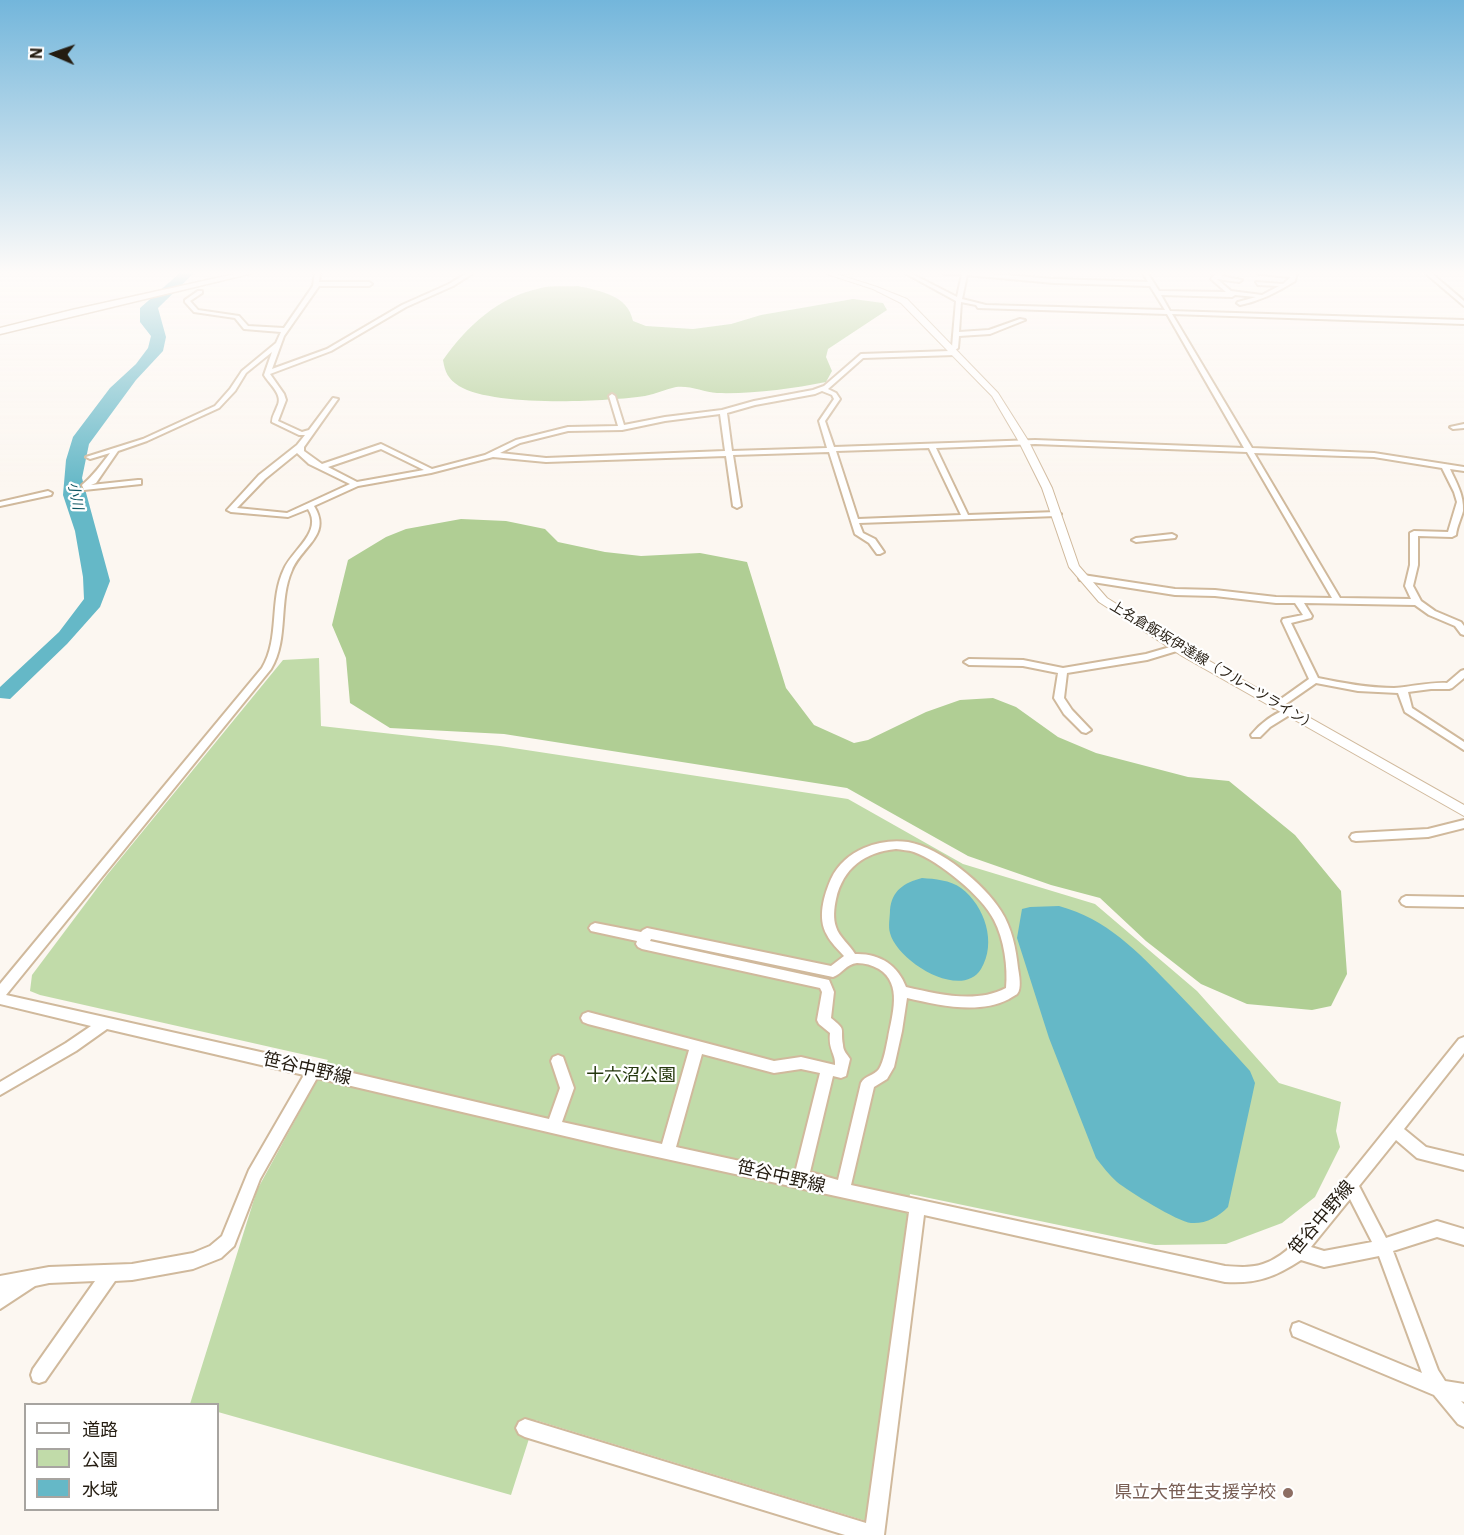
<!DOCTYPE html>
<meta charset="utf-8">
<style>
body{margin:0}
#map{position:relative;width:1464px;height:1535px;overflow:hidden;background:#fcf7f1;font-family:"IBM Plex Sans","Noto Sans JP",sans-serif}
canvas{display:block}
.legend{position:absolute;left:24px;top:1403px;width:195px;height:108px;box-sizing:border-box;background:#fff;border:2px solid #a7a4a0;margin:0;padding:8px 10px;list-style:none;font-size:18px;color:#241c11}
.legend li{display:flex;align-items:center;gap:12px;height:30px}
.legend b{width:30px;border:2px solid #a7a4a0}
.north{position:absolute;left:24px;top:24px;width:60px;height:60px;-webkit-text-stroke:4px #fff;paint-order:stroke;rotate:272deg;font-size:16px;font-weight:700;line-height:24px;text-align:center;color:#241c11}
.north::after{content:'';display:block;margin:auto;width:21px;height:27px;background:#241c11;clip-path:polygon(50% 0,100% 100%,50% 72%,0 100%)}
</style>
<div id="map">
<canvas width="1464" height="1535"></canvas>
<ul class="legend">
<li><b style="height:8px;background:#fff"></b>道路</li>
<li><b style="height:16px;background:#c1dba9"></b>公園</li>
<li><b style="height:16px;background:#65b8c7"></b>水域</li>
</ul>
<div class="north">N</div>
</div>
<script>
const ctx = document.querySelector('canvas').getContext('2d');
ctx.lineJoin = 'round';
function paint(path, color) { ctx.fillStyle = color; ctx.fill(path, 'evenodd'); }
function stroke(path, color, width, dash) { ctx.strokeStyle = color; ctx.lineWidth = width; ctx.lineCap = dash ? 'butt' : 'round'; ctx.setLineDash(dash || []); ctx.stroke(path); }
function label(font, color, halo, rows, align = 'center') {
  ctx.font = font + ' "IBM Plex Sans","Noto Sans JP",sans-serif'; ctx.lineWidth = 4.5; ctx.setLineDash([]); ctx.textBaseline = 'middle'; ctx.strokeStyle = halo; ctx.fillStyle = color; for (const [text, x, y, turn = 0] of rows) {
    ctx.save(); ctx.translate(x, y); ctx.rotate((+turn || 0) * Math.PI / 180); ctx.textAlign = isNaN(turn) ? turn : align; if (halo) ctx.strokeText(text, 0, 0); ctx.fillText(text, 0, 0); ctx.restore();
  }
}
paint(new Path2D(`
 M319 658 321 726 500 746 848 799 963 864 1095 904 1197 991 1279 1083 1341 1102 1336 1131 1340 1147 1315 1197 1282 1223 1226 1244 1155 1245 910 1194 866 1521 535 1420 511 1495 218 1412V1404H190L257 1190 328 1060 40 995 30 991 32 975 107 875 283 660Z`), '#c1dba9');
paint(new Path2D(`
 M578 286C600 291 628 295 633 321L646 326 693 329 731 324 761 315 853 299 883 303 887 310 828 349 826 357 832 371 826 382C791 389 753 394 717 393 704 392 689 385 676 387 666 389 656 394 645 396 604 402 493 407 459 386 448 379 445 372 443 360 467 326 498 297 541 288 552 285 566 287 578 286Z
 M461 519 506 521 545 529 558 542 605 552 641 556 700 553 747 562 786 688 814 725 854 743 868 740 926 712 960 700 993 698 1016 707 1058 737 1096 753 1188 777 1229 781 1295 835 1341 891 1347 974 1331 1006 1312 1010 1247 1004 1201 984 1146 941 1100 898 1051 885 968 856 847 788 504 734 390 728 350 703 346 658 332 625 348 560 386 537 406 529Z`), '#b0ce94');
paint(new Path2D(`
 M181 272H195L158 308 166 337 163 351 136 380 89 444 82 478 110 581 100 607 67 644 10 699 0 698V687L59 632 84 599 83 577 75 531 63 495 66 460 73 437 110 388 136 364 148 348 151 336 140 322V308Z
 M922 878C935 879 950 880 961 888 985 906 997 943 981 969 961 1001 897 961 890 933 888 926 890 917 890 910 892 890 904 883 922 878Z
 M1059 906C1107 919 1137 951 1171 986 1198 1014 1224 1042 1250 1071L1255 1083 1252 1097 1228 1207C1218 1217 1206 1224 1191 1223 1178 1222 1128 1191 1117 1182 1109 1175 1103 1167 1096 1158L1049 1038 1017 938 1022 909 1030 907Z`), '#65b8c7');
const minor = new Path2D(`
 M315 272H320L319 282H369L372 284 369 286H319L284 336 272 369 327 349 402 305 449 284 469 272H475L453 286 406 307 331 351 270 374 284 394 286 400 278 421 302 432 309 430 333 398 338 399 304 447V451L322 464 381 444 432 469 485 455 516 440 568 427 618 426 609 396 612 394 615 396 624 425 665 417 722 410 754 401 813 390 824 386 861 354 950 351 949 350 952 347 956 301 903 272H908L957 297 962 274H944L942 272H967L1054 279 1148 282 1142 272H1147L1159 291 1226 292 1211 279C1214 274 1221 272 1226 272L1221 276 1242 280 1239 282 1217 279 1231 291 1262 295 1279 286 1258 285 1256 282 1283 284 1291 277 1259 274 1257 272 1292 274 1293 272H1297L1295 281C1278 292 1260 301 1240 305L1237 303 1238 302 1256 297 1235 295 1232 297 1161 295 1170 311 1464 320V324L1172 314 1252 448 1374 453 1464 467V471L1450 469C1456 482 1464 495 1463 511 1461 519 1457 526 1456 535L1452 537 1418 536V565L1413 586 1421 601 1435 611 1461 622 1464 626V635L1461 634 1455 626 1429 615 1415 605 1304 603 1312 616 1311 618 1291 623 1318 678C1342 683 1369 688 1394 688 1412 687 1429 682 1447 683L1461 671 1464 670V678L1452 688 1449 689H1431L1408 692 1412 708 1464 742V750L1405 712 1398 693 1358 691 1316 683 1280 708H1274L1272 706 1274 704 1309 679 1282 621 1283 619 1303 615 1295 603H1276L1215 596 1175 595 1080 580 1079 578 1083 575 1175 589 1215 590 1276 597 1332 598 1247 452 1035 444 936 448 968 515 1057 512 1061 514 1057 516 859 523 863 533 875 539 884 552 880 554H877L869 543 855 534 829 452 733 455 741 506 737 508 733 506 726 456 546 462 493 457 431 473 358 486 314 506C332 535 302 546 292 570 278 601 289 639 271 669L6 995 314 1064 549 1119 560 1088 551 1061 553 1057 558 1055 563 1057 574 1088 562 1122 662 1144 689 1050 588 1024 583 1022 581 1018 583 1014 588 1012 774 1061 801 1057 835 1065C836 1054 828 1050 830 1033L819 1024 817 1020 822 992 820 988 642 949 638 947 636 944 637 941 591 931 589 928 591 925 595 923 641 932 643 930 647 928 831 966 844 956C838 949 831 943 827 935 817 918 824 895 831 879 838 864 850 854 864 848 878 842 893 840 908 842 941 848 984 884 1001 911 1012 928 1016 949 1018 968 1019 974 1022 989 1017 994 1016 995 1010 998 1009 999 978 1015 939 1005 907 998L902 1031 894 1067 887 1079 874 1087 851 1185 1225 1266C1238 1267 1251 1268 1263 1264 1295 1254 1322 1210 1343 1184L1345 1179 1347 1178 1459 1039 1464 1037V1053L1404 1129 1426 1147 1464 1156V1170L1417 1158 1396 1140 1359 1186 1386 1238 1437 1221 1464 1229V1245L1437 1237 1393 1251 1438 1370 1445 1381 1464 1384V1402L1461 1401 1464 1404V1427L1458 1424 1434 1395 1293 1336 1291 1330 1293 1324 1299 1322 1422 1373 1379 1256 1324 1267 1301 1260C1275 1277 1257 1284 1225 1282L924 1215 884 1535H845L525 1437 519 1434 516 1428 519 1422 525 1419 866 1523 909 1212 616 1148 317 1078 260 1179 234 1246 221 1258 193 1269 132 1280 115 1281 45 1381 39 1383 33 1381 31 1375 33 1369 95 1281 49 1283 35 1286 0 1309V1276L49 1267 132 1264 193 1253 210 1246 222 1236 249 1170 304 1075 107 1029 76 1051 0 1095V1082L66 1043 91 1026 0 1004V984L262 668C280 638 269 600 284 569 293 549 323 532 308 509L288 517 231 512 227 510 259 475 297 445 305 435H299L272 422C272 416 275 413 277 407 284 395 270 385 264 375L272 352 246 373 235 391 219 408 147 441 118 451 96 483 91 485 138 480H141V484L84 490 82 485C93 476 101 465 110 453L90 459 86 457 143 439 215 406 230 389 242 371 276 343 281 332 244 329 235 318 194 312 185 302V300L198 291H202V293L190 301 198 310 239 316 248 326 284 328 313 286ZM967 275 1054 283 1150 286 1165 310 986 305 962 299ZM961 302 976 305 978 308 1167 314 1244 448 1035 440 834 447 825 421 840 399 836 393 828 389 863 358 955 355 958 353 954 351 958 348 959 336 990 334 1025 320 1020 319 989 330 959 332ZM822 391 832 395 834 399 819 421 827 448 732 451 727 413 755 405 815 394ZM720 414 725 451 546 458 500 453 520 443 568 431 622 430 665 421ZM929 448 961 515 858 519 836 451ZM381 449 424 470 357 482 328 467ZM297 453 309 464 350 484 287 513 237 508 265 479ZM1254 453 1374 457 1442 468 1454 492 1457 502 1448 532 1414 531 1410 533V565L1405 586 1411 599 1340 598ZM896 849C902 850 908 850 914 852 939 861 982 896 994 920 1004 939 1008 967 1006 988 975 1004 939 994 906 987 898 965 879 953 855 954 850 945 839 937 836 927 833 919 834 908 836 899 843 868 865 852 896 849ZM651 939 833 977C842 974 846 964 857 963 865 963 872 965 879 969 903 984 892 1015 888 1038 886 1047 884 1061 879 1069 874 1076 865 1075 861 1083L838 1180 810 1172 833 1076 841 1078 846 1076 850 1059C847 1054 843 1051 843 1045 840 1027 847 1031 831 1018L834 992 829 980 650 941ZM702 1054 774 1073 801 1069 820 1073 795 1173 676 1147ZM1350 1199 1372 1242 1324 1251 1311 1247Z
 M833 272H856L831 275Z
 M1424 272H1430L1464 301V306Z
 M1464 424V428L1453 429 1450 427Z
 M48 491 52 493 51 495 0 506V502Z
 M1172 534 1176 536 1175 538 1136 542 1132 540 1136 538Z
 M1177 645 1182 648 1180 650 1147 660 1067 673 1064 698 1072 710 1091 730 1086 733 1082 732 1064 714 1054 698 1058 673 1023 666 969 665 964 662 969 659 1023 660 1063 668 1146 654Z
 M1287 709 1291 710 1292 712 1291 714 1270 727 1260 737H1252L1251 735C1260 724 1273 714 1287 709Z
 M1464 820V828L1428 837 1356 841 1352 840 1350 837 1352 834 1356 833 1428 829Z
 M1406 896 1464 897V907L1406 906 1402 904 1400 901 1402 898Z`);
const major = new Path2D(`
 M821 272H830L877 287 907 299 998 393 1029 442 1052 488 1079 566 1107 598 1190 650 1464 805V816L1182 656 1099 602 1069 567 1042 488 1019 442 992 396 901 303 873 289Z`);
const highway = new Path2D(`
 M244 272H257L0 334V328L72 310Z`);
stroke(minor, '#d0b99c', 4);
stroke(major, '#d0b99c', 2);
stroke(highway, '#d0b99c', 3);
paint(minor, '#fff');
paint(major, '#fff');
paint(highway, '#fff');
const sky = ctx.createLinearGradient(0, 0, 0, 487);
sky.addColorStop(0, '#73b6db');
sky.addColorStop(0.56, '#fefbf9');
sky.addColorStop(1, '#fefbf900');
ctx.fillStyle = sky;
ctx.fillRect(0, 0, 1464, 487);
for (const [x, y, r, color] of [
 [1288,1493,6,"#8d6e63"]
]) { const dot = new Path2D(); dot.arc(x, y, r, 0, 2 * Math.PI); ctx.fillStyle = color; ctx.fill(dot); stroke(dot, '#fff', 2); }
label('italic 14px', '#0f5763', '#fff', [
 ["小川",75,496,78]
]);
label('14px', '#241c11', '#fff', [
 ["上名倉飯坂伊達線（フルーツライン）",1213,666,31]
]);
label('18px', '#241c11', '#fff', [
 ["笹谷中野線",307,1069,13],
 ["笹谷中野線",781,1177,13],
 ["笹谷中野線",1322,1218,-50]
]);
label('18px', '#24370d', '#fff', [
 ["十六沼公園",631,1076]
]);
label('18px', '#785e54', '#fff', [
 ["県立大笹生支援学校",1276,1493]
], 'right');
</script>
